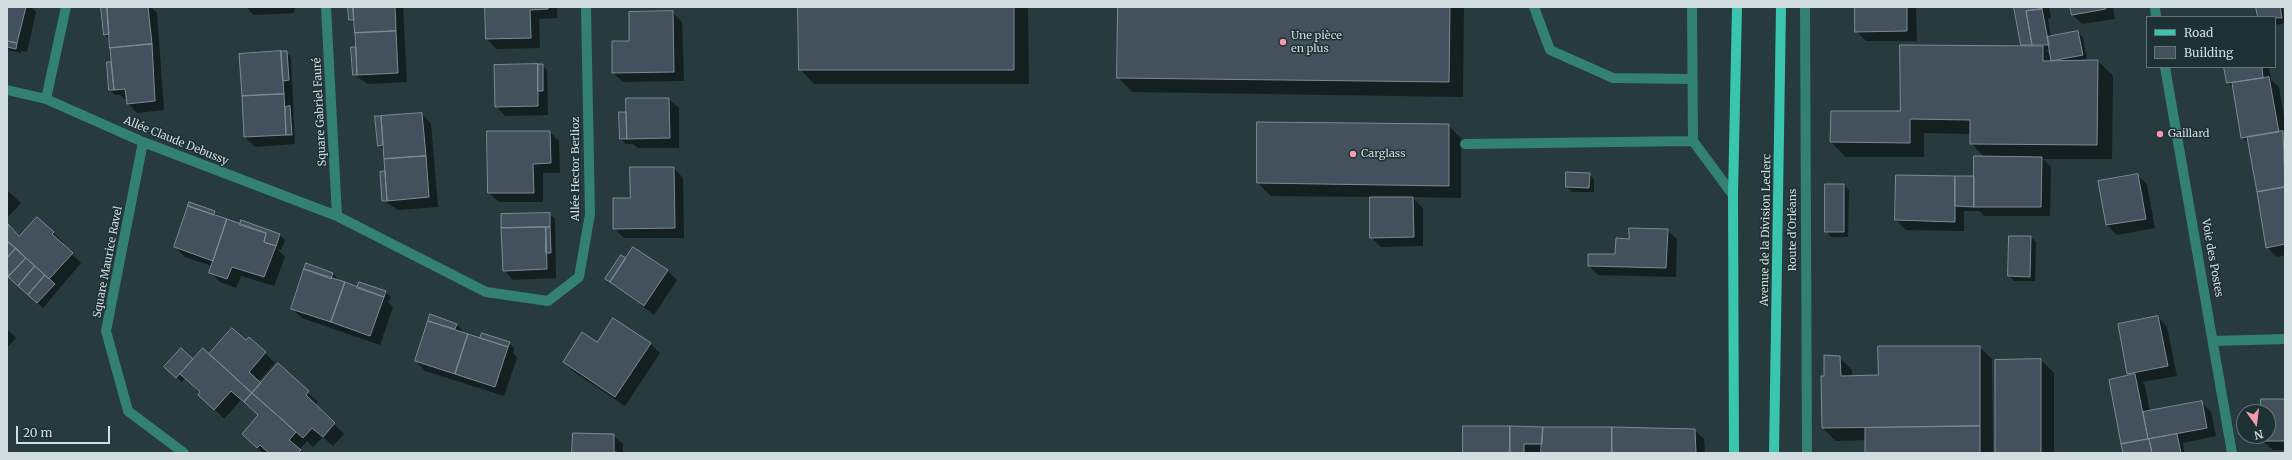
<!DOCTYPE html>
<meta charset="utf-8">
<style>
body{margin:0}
#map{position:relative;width:2292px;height:460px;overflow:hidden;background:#273a3d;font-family:Merriweather,serif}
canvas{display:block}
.frame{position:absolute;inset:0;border:8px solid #d2dde0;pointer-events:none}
.legend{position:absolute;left:2146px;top:16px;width:130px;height:52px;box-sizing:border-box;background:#1d3033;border:1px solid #657578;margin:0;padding:5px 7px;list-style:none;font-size:12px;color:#d2dde0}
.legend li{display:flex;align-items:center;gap:8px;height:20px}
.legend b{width:20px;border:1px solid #657578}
.north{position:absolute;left:2236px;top:404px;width:40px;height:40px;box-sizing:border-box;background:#1d3033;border:1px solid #657578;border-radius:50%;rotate:166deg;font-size:11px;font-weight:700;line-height:16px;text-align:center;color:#d2dde0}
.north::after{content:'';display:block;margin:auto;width:14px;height:18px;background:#f39aab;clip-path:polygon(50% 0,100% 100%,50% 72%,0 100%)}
.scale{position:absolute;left:16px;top:426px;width:94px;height:18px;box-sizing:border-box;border:2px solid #d2dde0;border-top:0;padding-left:5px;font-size:12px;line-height:14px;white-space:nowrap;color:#d2dde0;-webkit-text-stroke:3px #1d3033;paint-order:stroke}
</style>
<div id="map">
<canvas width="2292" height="460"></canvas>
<div class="frame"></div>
<ul class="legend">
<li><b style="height:5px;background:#39c5ae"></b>Road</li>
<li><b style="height:11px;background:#43515c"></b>Building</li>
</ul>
<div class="north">N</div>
<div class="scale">20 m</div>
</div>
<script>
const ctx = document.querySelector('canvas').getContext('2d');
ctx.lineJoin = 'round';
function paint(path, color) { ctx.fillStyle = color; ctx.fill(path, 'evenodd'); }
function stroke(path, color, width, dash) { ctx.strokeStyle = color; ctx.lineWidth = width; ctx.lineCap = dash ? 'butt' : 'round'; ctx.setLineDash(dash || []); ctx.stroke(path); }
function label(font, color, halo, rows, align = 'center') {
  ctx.font = font + ' Merriweather,serif'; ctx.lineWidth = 3; ctx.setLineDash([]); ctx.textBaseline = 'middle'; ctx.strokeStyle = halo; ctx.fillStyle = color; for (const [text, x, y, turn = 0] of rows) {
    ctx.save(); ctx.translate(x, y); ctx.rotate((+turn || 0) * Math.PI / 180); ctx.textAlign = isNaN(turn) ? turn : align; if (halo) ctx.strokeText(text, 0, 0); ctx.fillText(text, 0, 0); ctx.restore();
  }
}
paint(new Path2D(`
 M7 7H31L36 12 27 52 21 51V53L7 50Z
 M106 7H151L157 13 164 110 137 113 128 103 127 99H124L120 95H115L110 90 108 63 112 64 110 40 105 35Z
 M246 7H295V8L294 13 254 15Z
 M349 7H403L407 82 368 84 354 75 357 50 355 25 350 19Z
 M486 7H557V18L539 19 540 48 496 49 487 39Z
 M799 7H1028L1029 84H814L800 69Z
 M1119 7H1464L1463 97 1132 92 1118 77Z
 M1856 7H1916L1917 41H1866L1856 31Z
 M2015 7H2049L2051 18 2048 19 2051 38 2078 32 2083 38 2087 59 2082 60 2098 61 2113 76 2112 159H2043L2051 167 2050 216H1984L1980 211H1964V231L1906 230 1896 220 1975 178 1984 157 1971 143V134L1924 133V157H1846L1831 142 1832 112H1901L2024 46ZM2046 50H2051V55Z
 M2071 7H2113L2115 19 2082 24 2073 15Z
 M2262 7H2282L2285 23 2275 25V17Z
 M672 12 682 22 684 81 623 82 613 73 630 42Z
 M286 52 291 57 295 144 255 147 245 137Z
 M542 65 547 70 548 115 505 116 496 106Z
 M2225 67H2269L2271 80 2279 87 2285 123V255L2277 257 2267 247 2250 145 2242 137 2235 90 2228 83Z
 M669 99 679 108V148H638L633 144H626L621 139 626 113 628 115Z
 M422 114 431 124 438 207 398 210 383 200 386 174 384 150 379 145 377 117Z
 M1448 125 1461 138V198L1412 197 1423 208V246L1381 247 1371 237V197L1271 196 1258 183Z
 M550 132 559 141 560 173H543V202H499L489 193Z
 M674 168 683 178 684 238H624L614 228Z
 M1589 174 1594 179V192H1572L1567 187Z
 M2138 175 2147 185 2155 228 2117 235 2107 225 2099 182Z
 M1844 185 1849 190 1848 237H1831L1826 231Z
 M7 190 21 203 7 218Z
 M214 211 219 218 280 235 285 240 281 250 277 249 285 257 274 286 241 276 236 288 220 282 210 272 212 266 185 257 175 247Z
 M549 214 555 219 556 278 513 280 504 270Z
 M37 218 63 242 62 244 81 263 43 308 7 275V225L20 237Z
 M1667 230 1677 239 1676 277 1598 275 1589 266 1616 255 1630 240Z
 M2031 237 2036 242 2035 281H2014L2009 275Z
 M634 249 668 271 677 280 654 315 607 279 626 260Z
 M333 274 338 279 337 282 358 289 385 292 391 297 388 302 393 307 380 345 302 318 292 309Z
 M431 315 457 325 462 330 461 333 484 340 509 343 514 348 513 353 517 358 504 396 425 371 416 361Z
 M2158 317 2167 327 2177 376 2142 382 2145 385 2150 412 2201 402 2211 412 2216 436 2183 443 2184 453H2124L2110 381 2131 376 2128 373Z
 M614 319 651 344 660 353 625 406 574 372 564 362 597 343Z
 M7 329 16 338 7 348Z
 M246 342 265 353 275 363 258 382 261 384 278 365 318 402 315 405 344 434 333 446 323 437 313 447 307 441 299 450 302 453H263L253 444 259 416 241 400 224 419 185 378 182 382 171 372 181 350 193 361Z
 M1979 347 1992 359 1993 453H1866V440L1836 441 1823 428 1825 377 1839 357 1852 370V377L1879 376Z
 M2041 360 2054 373V453H1996Z
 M2285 400V450H2273L2263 441V436H2268V412H2262Z
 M1464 427 1694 430 1704 439 1705 453H1464Z
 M613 435 623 444V453H573Z`), '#0007');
const building = new Path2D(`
 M7 7H26L17 43 7 41Z
 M101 7H107L109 34 104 35Z
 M107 7H148L152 44 110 48Z
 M348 7H353L354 20H349Z
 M353 7H395L396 31 355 33Z
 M485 7H548V9L530 10 531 38 486 39Z
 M798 7H1014V70H799Z
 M1118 7H1450L1449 82 1117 78Z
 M1855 7H1907V31L1855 32Z
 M2014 7H2042V9L2026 11 2032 45H2021Z
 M2070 7H2105L2106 9 2072 15Z
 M2256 7H2280L2282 18 2258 17Z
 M2042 9 2049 45H2032L2026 11Z
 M673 11 674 72 612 73V41H629V12Z
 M396 31 398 73 357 75 355 33Z
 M2078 31 2083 55 2051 61 2047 37Z
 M7 41 17 43 16 49 7 47Z
 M152 44 155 101 127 104 125 89 114 90 110 48Z
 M1900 45 2043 46V61L2098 60 2097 145 1970 144V120L1910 119V143L1830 142 1831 111H1900Z
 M351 47H356L357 75H353Z
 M281 51H287L289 80 283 81Z
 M281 51 284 94 242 96 239 54Z
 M107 62H111L114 90H109Z
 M538 64H543V91H538Z
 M538 64V106L495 107 494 65Z
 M2224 67H2262L2263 78 2227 83Z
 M2269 77 2279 132 2241 138 2232 83Z
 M284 94 286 135 244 137 242 96Z
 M626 98H669L670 138 627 139Z
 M290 106 292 135H286L285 107Z
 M619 112H626L627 139H620Z
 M422 113 426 156 384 159 381 116Z
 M375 116H381L383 145 378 146Z
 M1257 122 1449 124V186L1257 183Z
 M487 131H550L551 163 533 164 534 193H488Z
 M2283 131 2285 187 2257 192 2247 137Z
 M426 156 429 197 387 201 384 159Z
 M1974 156 2042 157 2041 207H1974Z
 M630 167H674L675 228 613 229V198H630Z
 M385 171 387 201H382L380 172Z
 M1566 172 1590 173 1589 188 1566 187Z
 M2138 174 2146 219 2106 225 2098 181Z
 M1896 175 1955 176V222L1895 220Z
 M1955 176H1974V207L1955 206Z
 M1825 184H1844V232H1825Z
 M2285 187V244L2266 248 2257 192Z
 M1370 197H1413L1414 237 1370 238Z
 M189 202 215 211 214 215 188 206Z
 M188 206 227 219 213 261 174 247Z
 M550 213V227L501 228V214Z
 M37 217 54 232 52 234 73 253 49 279 7 241 8 224 19 236Z
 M227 219 266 233 264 242 276 246 264 277 232 267 227 279 209 273Z
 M241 220 280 234 276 246 264 242 266 233 240 225Z
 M546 227H550L551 253H546Z
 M546 227 547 269 503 271 501 228Z
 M1629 228 1668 229 1666 268 1588 266V254H1615L1616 238 1629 239Z
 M2009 236H2031L2030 277 2008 276Z
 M7 241 16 248 7 258Z
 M633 247 668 270 644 306 610 282Z
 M16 248 26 258 8 277 7 258Z
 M621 255 626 258 610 282 605 279Z
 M26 258 35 266 18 286 8 277Z
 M306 263 333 273 331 279 304 269Z
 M35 266 45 275 28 295 18 286Z
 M304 269 345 282 331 322 291 309Z
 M45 275 55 284 37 303 28 295Z
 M345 282 384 297 370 336 331 322Z
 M359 282 386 291 384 297 357 288Z
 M430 314 457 324 455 329 428 321Z
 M2158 316 2168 366 2127 374 2118 324Z
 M613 318 651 343 615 397 563 362 582 332 597 342Z
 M428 321 468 334 455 374 415 361Z
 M232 328 246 340 249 337 266 352 249 372 261 383 252 393 209 354Z
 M482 333 510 342 508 347 480 338Z
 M468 334 508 347 495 387 455 374Z
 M1878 346H1980V426L1822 428 1821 376H1824V355L1840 356 1841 376 1878 375Z
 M181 348 193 359 176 378 164 367Z
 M203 348 252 393 244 402 231 391 214 410 198 395 200 392 180 374Z
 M2041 359V453H1995V360Z
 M278 363 309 391 306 395 335 423 323 437 312 428 303 438 252 393Z
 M2135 374 2148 439 2121 444 2109 380Z
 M252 393 296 432 289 440 301 450 298 453H269L260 445 257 448 242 434 258 415 244 402Z
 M2261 399H2285V441H2262V436H2268V412H2261Z
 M2202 401 2207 428 2148 439 2143 412Z
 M1463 426H1510V453H1463Z
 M1510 426 1543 427 1542 444H1524V453H1510Z
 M1980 426V453H1865V428Z
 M1543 427H1612V453H1541Z
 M1612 427 1695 429 1696 453H1612Z
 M573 433 614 434V452L622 453H572Z
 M2177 434 2181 453H2152L2149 439Z
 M2149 439 2152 453H2123L2121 444Z`);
paint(building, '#43515c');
stroke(building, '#7b8a96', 1);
stroke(new Path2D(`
 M326 7 337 216
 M1534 7 1550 50 1613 78 1692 79
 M1692 7 1693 141 1733 195
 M1805 7 1807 453
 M2155 7 2156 17
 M2165 67 2232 453
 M7 90 46 99 143 142 337 216 486 292 548 301 579 277 590 214 586 7
 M46 99 66 7
 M143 142 106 331 128 411 184 453
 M1465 144 1693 141
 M2214 341 2285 339`), '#328173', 10);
stroke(new Path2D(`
 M1734 453 1733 195 1737 7
 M1774 453 1781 7`), '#39c5ae', 10);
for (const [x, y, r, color] of [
 [1283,42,4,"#f39aab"],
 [2160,134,4,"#f39aab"],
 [1353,154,4,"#f39aab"]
]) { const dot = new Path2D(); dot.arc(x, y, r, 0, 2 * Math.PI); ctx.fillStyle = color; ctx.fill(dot); stroke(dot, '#1d3033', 1.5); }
label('11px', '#d2dde0', '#1d3033', [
 ["Une pièce",1291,36],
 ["en plus",1291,49],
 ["Gaillard",2168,134],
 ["Carglass",1361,154]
], 'left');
label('11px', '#d2dde0', '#1d3033', [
 ["Square Gabriel Fauré",320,112,-93],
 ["Allée Claude Debussy",176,141,22],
 ["Allée Hector Berlioz",576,169,-90],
 ["Avenue de la Division Leclerc",1766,230,-89],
 ["Route d'Orléans",1793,230,-90],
 ["Voie des Postes",2212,258,80],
 ["Square Maurice Ravel",108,262,-79]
]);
</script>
